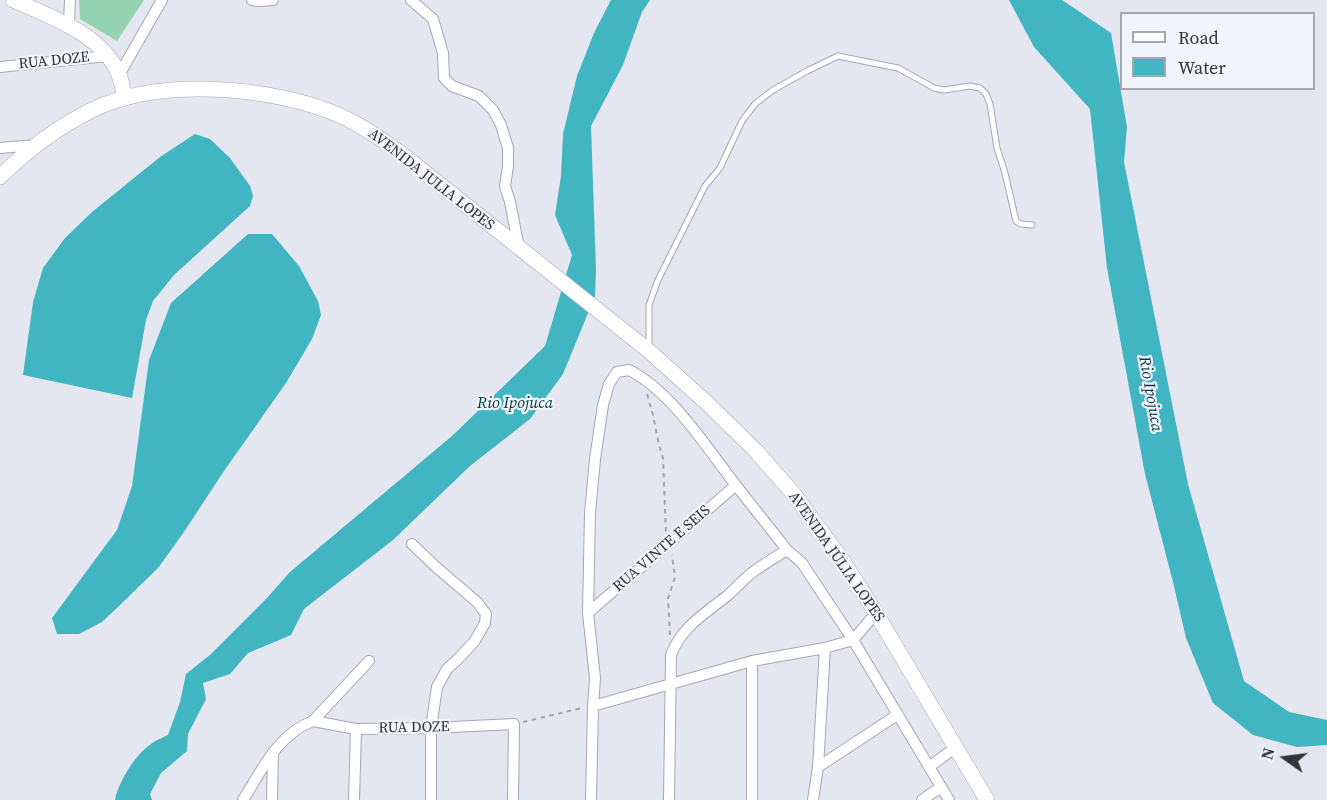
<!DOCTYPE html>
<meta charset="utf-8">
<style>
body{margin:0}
#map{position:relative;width:1327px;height:800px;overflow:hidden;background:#e4e6f0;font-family:"Source Serif 4",serif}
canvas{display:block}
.legend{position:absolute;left:1120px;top:12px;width:195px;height:78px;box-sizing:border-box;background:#f1f3fd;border:2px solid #a5a7ae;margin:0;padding:8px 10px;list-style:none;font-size:18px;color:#333438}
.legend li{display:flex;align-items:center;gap:12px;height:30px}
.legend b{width:30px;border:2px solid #a5a7ae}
.north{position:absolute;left:1255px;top:728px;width:60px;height:60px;-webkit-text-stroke:4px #f1f3fd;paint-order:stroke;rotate:284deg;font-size:16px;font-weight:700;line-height:24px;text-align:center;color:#333438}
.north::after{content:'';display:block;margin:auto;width:21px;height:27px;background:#333438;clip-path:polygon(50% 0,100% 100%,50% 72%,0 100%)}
</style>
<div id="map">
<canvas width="1327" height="800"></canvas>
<ul class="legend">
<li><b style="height:8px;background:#fff"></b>Road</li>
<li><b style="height:16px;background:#41b6c2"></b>Water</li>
</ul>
<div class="north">N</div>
</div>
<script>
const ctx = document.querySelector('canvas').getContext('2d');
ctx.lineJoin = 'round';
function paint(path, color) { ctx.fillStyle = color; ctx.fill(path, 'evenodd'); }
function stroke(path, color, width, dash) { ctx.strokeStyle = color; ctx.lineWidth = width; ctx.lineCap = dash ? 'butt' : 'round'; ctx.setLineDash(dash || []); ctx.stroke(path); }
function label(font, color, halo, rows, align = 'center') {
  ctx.font = font + ' "Source Serif 4",serif'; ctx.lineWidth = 4.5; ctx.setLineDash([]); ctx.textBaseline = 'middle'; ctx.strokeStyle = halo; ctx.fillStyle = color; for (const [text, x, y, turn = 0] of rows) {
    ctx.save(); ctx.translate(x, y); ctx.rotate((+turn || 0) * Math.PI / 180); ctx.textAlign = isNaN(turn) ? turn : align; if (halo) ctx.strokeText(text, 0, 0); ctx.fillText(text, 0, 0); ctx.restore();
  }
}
paint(new Path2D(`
 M79 0H144L117 41 80 19Z`), '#95d3b0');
paint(new Path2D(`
 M611 0H650L642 12 623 65 591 126 596 270 595 296 563 374 530 419 470 466 393 540 304 609 291 635 248 653 230 674 203 683 206 699 188 734 187 751 161 773 150 794 152 800H115C119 781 135 755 151 744 156 740 162 738 168 735L180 702 186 674 210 655 267 598 290 572 452 436 545 346 572 255 555 215 561 176 563 134 577 76 594 33Z
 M1009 0H1062L1111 33 1127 127 1124 162 1188 484 1244 681 1289 712 1327 720V745L1297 747 1253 735 1213 703 1186 638 1173 582 1145 474 1107 268 1090 109 1034 47Z
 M195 134 210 139 230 158 250 186 253 196 250 206 174 275 153 301 146 320 132 398 23 375 33 302 43 268 65 238 92 212 160 157Z
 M248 234H272L299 266 318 301 321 315 312 339 286 383 224 471 184 532 158 568 118 607 102 622 79 634H57L52 618 117 530 132 486 149 360 171 303Z`), '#41b6c2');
const lane = new Path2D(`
 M649 346V305L658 280 705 186 720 168 742 121 755 104 773 90 807 71 838 56 898 68 934 88 944 90 970 86 980 88 986 94 990 104 997 148 1005 173 1016 221 1021 224 1032 225`);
const street = new Path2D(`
 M252 0 258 1 273 0
 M411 0 433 19 443 53 444 78 452 86 479 96 493 110 501 125 508 148V166L505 186 510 202 519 248
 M69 24 70 0
 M0 67 108 56
 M119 75 162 0
 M0 148 36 145
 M412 544 436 567 477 602 486 614 485 623 474 642 457 660 447 669 437 687 431 728V800
 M588 613 736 485
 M853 640 876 613
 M593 706 752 661 825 648 853 640
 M313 721 356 729 431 728 514 724 513 800
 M818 767 897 715
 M929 767 956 747
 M243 800C262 770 278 734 313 721L369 661
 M272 800 273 752
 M354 800 356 729
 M591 800 593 706 595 678 588 613 590 513 595 459 603 405 609 384 617 372 629 370C671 391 707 448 735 484 752 506 770 528 787 550L802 563 853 640 949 800
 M669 800 671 655C681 627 706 613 728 595 735 589 741 582 748 576 760 566 774 558 787 550
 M752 800V661
 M813 800 818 767 825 648
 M922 800 941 787`);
const secondary = new Path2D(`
 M13 0C49 16 104 35 119 75 122 82 123 90 125 98
 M0 177C27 150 58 127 92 110 160 77 273 86 341 116 363 126 383 140 403 155L649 351 708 404 755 450 793 493 840 557 868 600 987 800`);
stroke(lane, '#a6a7b1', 7);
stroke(street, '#a6a7b1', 12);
stroke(secondary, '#a6a7b1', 16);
stroke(new Path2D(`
 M647 394 653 415 659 445 663 458 666 533
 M670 635 668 598 675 577 672 555
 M523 722 582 708`), '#a2a4ab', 2, [4.5, 4.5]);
stroke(lane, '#fff', 5);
stroke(street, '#fff', 10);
stroke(secondary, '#fff', 15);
label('15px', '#333438', '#f1f3fd', [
 ["RUA DOZE",54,61,-6],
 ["AVENIDA JULIA LOPES",431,180,38],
 ["RUA VINTE E SEIS",662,549,-41],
 ["AVENIDA JÚLIA LOPES",836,557,55],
 ["RUA DOZE",414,728,-1]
]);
label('italic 16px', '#01393f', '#f1f3fd', [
 ["Rio Ipojuca",1150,394,80],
 ["Rio Ipojuca",515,404]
]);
</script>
